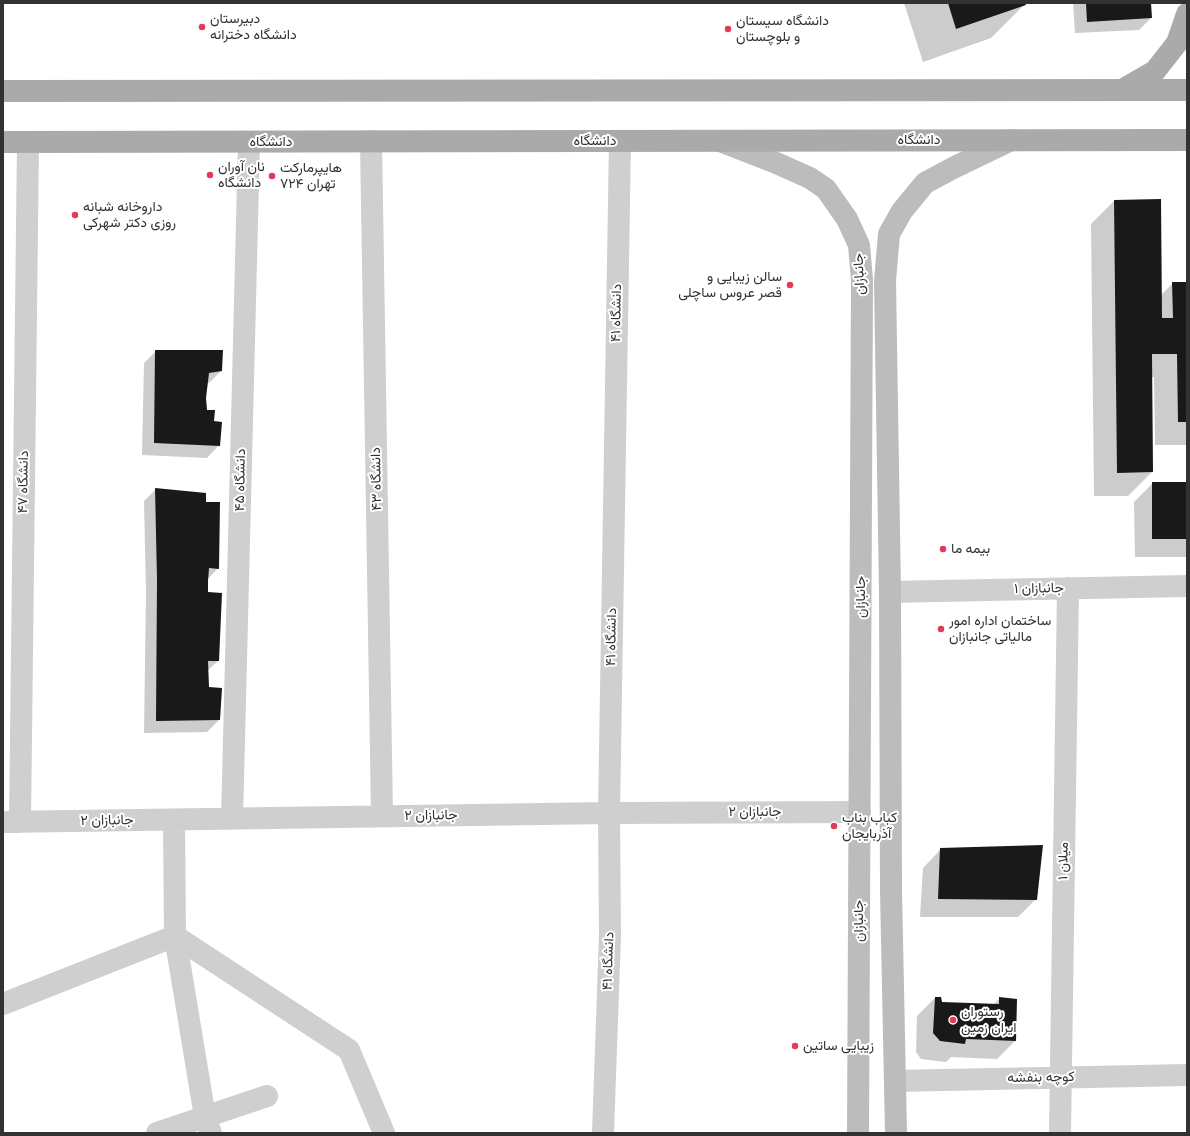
<!DOCTYPE html>
<meta charset="utf-8">
<style>
body{margin:0}
#map{position:relative;width:1190px;height:1136px;overflow:hidden;background:#fff;font-family:Roboto,sans-serif}
canvas{display:block}
.frame{position:absolute;inset:0;border:4px solid #323232;pointer-events:none}
</style>
<div id="map">
<canvas width="1190" height="1136"></canvas>
<div class="frame"></div>
</div>
<script>
const ctx = document.querySelector('canvas').getContext('2d');
ctx.lineJoin = 'round';
function paint(path, color) { ctx.fillStyle = color; ctx.fill(path, 'evenodd'); }
function stroke(path, color, width, dash) { ctx.strokeStyle = color; ctx.lineWidth = width; ctx.lineCap = dash ? 'butt' : 'round'; ctx.setLineDash(dash || []); ctx.stroke(path); }
function label(font, color, halo, rows, align = 'center') {
  ctx.font = font + ' Roboto,Vazirmatn,sans-serif'; ctx.lineWidth = 4; ctx.setLineDash([]); ctx.textBaseline = 'middle'; ctx.strokeStyle = halo; ctx.fillStyle = color; for (const [text, x, y, turn = 0] of rows) {
    ctx.save(); ctx.translate(x, y); ctx.rotate((+turn || 0) * Math.PI / 180); ctx.textAlign = isNaN(turn) ? turn : align; if (halo) ctx.strokeText(text, 0, 0); ctx.fillText(text, 0, 0); ctx.restore();
  }
}
paint(new Path2D(`
 M904 3H1024L1025 4 991 38 923 62Z
 M1073 3H1150L1151 18 1139 30 1075 33Z
 M1114 201 1161 295 1173 283H1187V445H1155L1154 377H1151L1152 472 1128 496H1094L1091 224Z
 M156 351 221 371 209 383H207L205 398 207 410 213 422 219 445 207 458 142 455 144 363Z
 M1153 483H1187V557H1135L1134 502Z
 M156 489 206 503 218 568 207 580V593L218 661 207 671 208 688 220 689 219 720 207 732 144 733 146 592 144 501Z
 M941 849 1036 899 1018 917H920L923 868Z
 M935 998 941 1003 993 1005 1000 998 1015 1041 997 1059 951 1057 946 1062 921 1059 916 1052 917 1016Z`), '#0003');
paint(new Path2D(`
 M948 3H1025L1026 5 956 29Z
 M1086 3H1151L1152 18 1087 22Z
 M1161 199 1162 318H1173L1172 282H1187V422H1178L1177 354H1152L1153 472 1117 473 1114 200Z
 M155 350H223L222 371 209 373 206 398 207 410H215L214 421 222 422 220 446 154 443Z
 M1152 482H1187V539H1152Z
 M155 488 206 493V502H220L219 569 209 568 208 581V592L222 593 219 661H208L209 687 222 688 220 720 156 721 157 580Z
 M1043 845 1037 900 938 899 940 848Z
 M935 997H941L942 1002 999 1004V997L1017 999 1016 1041 966 1039 965 1044 940 1041 933 1033Z`), '#191919');
stroke(new Path2D(`
 M371 141 382 816
 M890 592 1187 586
 M232 819 249 142
 M174 820 175 936 205 1117 211 1133
 M3 822 609 813 860 812
 M20 822 28 142
 M175 936 349 1050 384 1133
 M3 1004 175 936
 M895 1081 1187 1075
 M157 1133 267 1096
 M603 1133 610 935 609 813 620 141
 M1060 1133 1068 588`), '#cfcfcf', 22);
stroke(new Path2D(`
 M720 141 774 162 810 178 826 189 847 219 859 245 862 280 858 1133
 M896 1133 891 891 890 592 885 281 889 234 902 211 925 183 953 168 1011 140`), '#bcbcbc', 22);
stroke(new Path2D(`
 M1122 90 1155 71 1177 43 1187 14
 M3 91 1187 90
 M3 142 1187 140`), '#aaa', 22);
for (const [x, y, r, color] of [
 [202,27,4,"#e3395b"],
 [728,29,4,"#e3395b"],
 [210,175,4,"#e3395b"],
 [272,176,4,"#e3395b"],
 [75,215,4,"#e3395b"],
 [790,285,4,"#e3395b"],
 [943,549,4,"#e3395b"],
 [941,629,4,"#e3395b"],
 [834,826,4,"#e3395b"],
 [953,1020,4,"#e3395b"],
 [795,1046,4,"#e3395b"]
]) { const dot = new Path2D(); dot.arc(x, y, r, 0, 2 * Math.PI); ctx.fillStyle = color; ctx.fill(dot); stroke(dot, '#fff', 1.5); }
label('14px', '#323232', '#fff', [
 ["دبیرستان",210,19],
 ["دانشگاه دخترانه",210,35],
 ["دانشگاه سیستان",736,21],
 ["و بلوچستان",736,37],
 ["نان آوران",218,167],
 ["دانشگاه",218,183],
 ["هایپرمارکت",280,168],
 ["تهران ۷۲۴",280,184],
 ["داروخانه شبانه",83,207],
 ["روزی دکتر شهرکی",83,223],
 ["سالن زیبایی و",782,277,"right"],
 ["قصر عروس ساچلی",782,293,"right"],
 ["بیمه ما",951,549],
 ["ساختمان اداره امور",949,621],
 ["مالیاتی جانبازان",949,637],
 ["کباب بناب",842,818],
 ["آذربایجان",842,834],
 ["رستوران",961,1012],
 ["ایران زمین",961,1028],
 ["زیبایی ساتین",803,1046]
], 'left');
label('14px', '#323232', '#fff', [
 ["دانشگاه",919,140],
 ["دانشگاه",595,141],
 ["دانشگاه",271,142],
 ["جانبازان",860,274,-93],
 ["دانشگاه ۴۱",617,313,-89],
 ["دانشگاه ۴۳",377,479,-91],
 ["دانشگاه ۴۵",241,480,-89],
 ["دانشگاه ۴۷",24,482,-89],
 ["جانبازان ۱",1039,589,-1],
 ["جانبازان",861,597,-90],
 ["دانشگاه ۴۱",612,637,-89],
 ["جانبازان ۲",755,812],
 ["جانبازان ۲",431,816,-1],
 ["جانبازان ۲",107,821,-1],
 ["میلان ۱",1064,861,-89],
 ["جانبازان",859,921,-90],
 ["دانشگاه ۴۱",609,961,-88],
 ["کوچه بنفشه",1041,1078,-1]
]);
</script>
